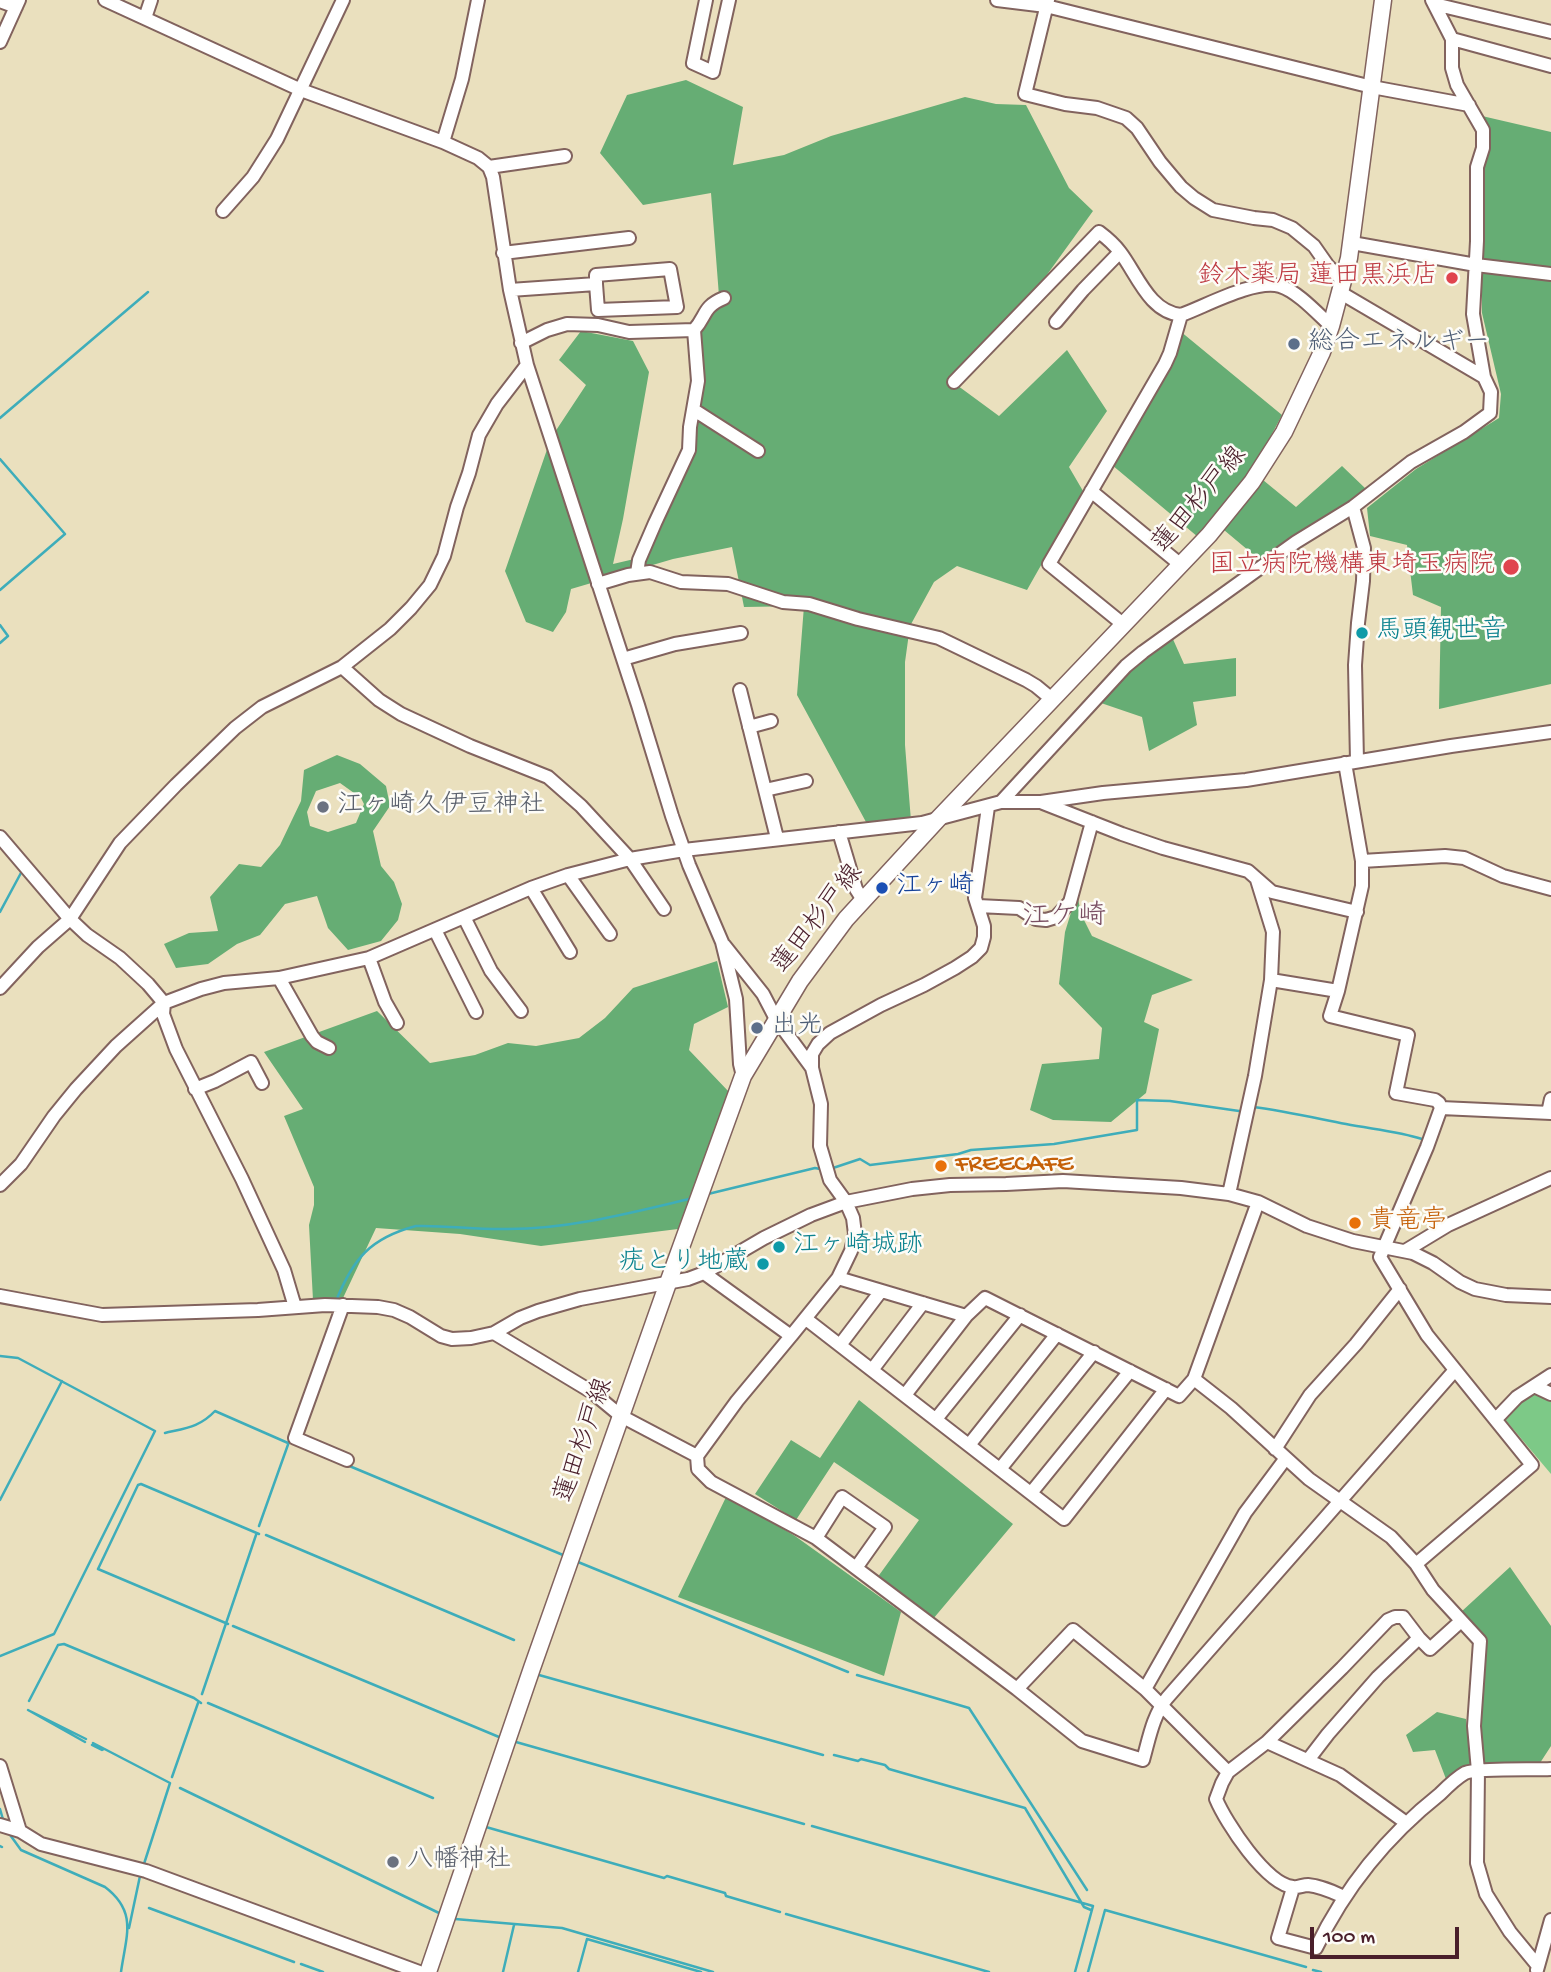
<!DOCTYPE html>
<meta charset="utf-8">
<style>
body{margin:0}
#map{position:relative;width:1551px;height:1972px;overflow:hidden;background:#eae0be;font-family:"Gochi Hand",sans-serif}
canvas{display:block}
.scale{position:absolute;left:1310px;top:1927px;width:149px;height:32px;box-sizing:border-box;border:4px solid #4a1f2b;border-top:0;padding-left:9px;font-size:21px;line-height:24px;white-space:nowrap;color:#4a1f2b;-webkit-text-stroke:5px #fdfcf7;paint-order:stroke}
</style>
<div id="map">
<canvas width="1551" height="1972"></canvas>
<div class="scale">100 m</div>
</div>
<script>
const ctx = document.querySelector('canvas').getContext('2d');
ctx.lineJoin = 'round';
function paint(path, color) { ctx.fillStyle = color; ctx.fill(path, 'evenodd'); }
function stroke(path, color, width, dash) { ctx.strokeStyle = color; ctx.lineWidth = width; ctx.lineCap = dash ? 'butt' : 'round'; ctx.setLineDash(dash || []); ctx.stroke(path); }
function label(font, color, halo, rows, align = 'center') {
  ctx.font = font + ' "Gochi Hand","Klee One",sans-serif'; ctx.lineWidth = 5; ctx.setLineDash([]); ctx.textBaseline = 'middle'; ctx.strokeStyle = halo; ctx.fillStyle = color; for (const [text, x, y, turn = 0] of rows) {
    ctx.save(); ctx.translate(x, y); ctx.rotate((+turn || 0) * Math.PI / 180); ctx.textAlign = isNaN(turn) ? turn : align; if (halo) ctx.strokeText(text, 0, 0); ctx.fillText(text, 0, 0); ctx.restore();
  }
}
paint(new Path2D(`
 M1534 1389 1551 1397V1474L1503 1417Z`), '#7dc987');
paint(new Path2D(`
 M686 80 743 107 733 165 784 155 831 136 965 97 996 104 1026 105 1069 188 1093 211 1041 283 950 380 999 416 1067 350 1107 411 1069 467 1083 491 1027 590 957 566 934 582 910 626 905 662V745L911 821 866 822 797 695 804 606 744 607 732 547 673 559 571 589 566 612 553 632 526 622 505 571 551 438 586 385 559 360 581 331 633 341 649 372 623 519 613 564 647 556 699 407 695 328 719 296 711 193 643 205 600 153 627 95Z
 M1482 116 1551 132V684L1439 709 1441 607 1413 595 1407 545 1370 536 1367 508 1416 469 1499 418 1501 394 1482 313Z
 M1180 331 1282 415 1256 464 1198 537 1112 465Z
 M1342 466 1366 489 1318 524 1261 561 1224 530 1263 480 1296 507Z
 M1172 637 1184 664 1236 658V696L1193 702 1197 725 1149 751 1142 717 1101 703 1130 668Z
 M337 755 360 764 386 786 390 806 373 831 381 866 394 882 402 904 398 920 381 941 348 950 328 928 317 896 285 904 260 935 237 944 208 964 176 968 164 944 189 933 218 931 210 897 239 864 261 867 280 845 301 801 304 770ZM340 783 361 798 364 804 356 823 328 832 310 826 307 812 316 791Z
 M1077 893 1081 914 1092 936 1193 980 1152 995 1144 1022 1159 1029 1146 1093 1111 1122 1053 1120 1030 1110 1042 1064 1099 1059 1102 1028 1059 984 1065 932Z
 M717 961 728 1007 694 1024 689 1050 729 1092 678 1229 541 1246 460 1234 376 1228 343 1298 313 1300 309 1225 314 1205V1187L284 1116 303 1109 264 1052 377 1011 430 1063 475 1055 508 1043 536 1046 579 1038 605 1018 633 988Z
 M859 1400 1013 1524 933 1619 877 1578 919 1520 834 1462 796 1520 755 1494 791 1440 820 1458Z
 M727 1495 795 1536 901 1612 884 1676 678 1597Z
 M1510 1567 1551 1626V1746L1540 1763 1483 1766 1479 1702 1485 1642 1461 1612Z
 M1437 1712 1466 1719 1471 1763 1446 1779 1435 1750 1413 1752 1406 1735Z`), '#66ad74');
stroke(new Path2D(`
 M0 418 148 292
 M0 459 65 534 0 590
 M0 625 8 636 0 643
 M0 912 22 871
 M1253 1107C1285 1111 1315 1118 1346 1124 1371 1129 1398 1131 1422 1139
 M830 1169 860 1159 870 1165 958 1154 971 1150 1054 1144 1137 1130V1100L1170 1101 1239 1111
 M708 1194 815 1168 820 1169
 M336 1301C353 1259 370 1238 416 1226 446 1225 477 1230 508 1229 569 1229 630 1213 689 1199
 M0 1356 18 1358 155 1431 54 1634 0 1656
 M165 1433C186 1428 200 1427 215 1411L288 1443
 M347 1465 563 1555
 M0 1500 62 1381
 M259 1526 290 1439
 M266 1535 514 1640
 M578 1562 848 1672
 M228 1624 98 1569 138 1485 141 1484 259 1534
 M233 1626 499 1737
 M539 1675 823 1755
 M857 1675 969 1708 1087 1890
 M202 1694 256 1535
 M29 1701 58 1645 64 1644 194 1698 201 1703
 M208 1703 433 1798
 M28 1710 85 1742
 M32 1712 86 1739
 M516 1742 804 1824
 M93 1743 170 1783 143 1867
 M92 1745 102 1750 104 1749
 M834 1755 858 1761 861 1759 885 1765 889 1769 1025 1808 1084 1907 1091 1910
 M172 1777 198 1703
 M180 1788 439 1913
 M0 1809 4 1823
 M812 1826 1093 1906 1075 1972
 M486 1827 664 1878 667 1876 725 1893 726 1896 780 1912
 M8 1832 21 1850 105 1887C138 1912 126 1936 121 1972
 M0 1846 2 1847
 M149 1908 294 1962
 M786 1914 989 1972
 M455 1919 562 1928 713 1972
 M129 1928 140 1876
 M301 1964 323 1972
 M1313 1970 1321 1972
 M503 1972 514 1925
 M578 1972 587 1939 701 1972
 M1088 1972 1105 1910 1306 1967`), '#3eadba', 2.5);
const minor = new Path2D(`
 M105 0 301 90 443 142 478 158 489 167 493 177 510 290 527 365 638 705 672 816 689 865 722 942 736 999 740 1064 743 1076
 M706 0 693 63 713 72 729 0
 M997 0 1046 6 1372 87 1469 105
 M1048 0 1025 94 1065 104 1097 108 1126 118 1137 128 1160 162 1181 187 1194 198 1213 210 1254 218 1273 220 1292 228 1314 246 1328 266 1343 281
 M0 1 16 7
 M1434 4 1551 32
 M145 18 151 0
 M1452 39 1551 66
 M0 42 19 0
 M443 142 462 79 478 0
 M489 167 565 156
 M223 211 253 177 277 139 343 0
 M1352 243 1476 265 1551 274
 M503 253 629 238
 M510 290 596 284V275L670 269 677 307 598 310 596 284
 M1341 293 1484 377
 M1056 322 1083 290 1120 252
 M521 343 547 330 567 324 598 325 629 332 694 330C707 316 702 307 724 298
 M954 382 1099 232C1107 238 1114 244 1120 252 1137 274 1149 312 1181 315 1206 306 1254 279 1280 286 1297 291 1318 314 1331 326
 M694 410 758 451
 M1091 491 1181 565
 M1353 507 1364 548 1363 581 1358 623 1355 665 1357 761
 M637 573 639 560 655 523 689 450 690 427 698 381 694 330
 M598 584 628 575 650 572 681 582 728 584 783 602 809 604 858 619 939 638 1026 680 1036 686 1053 700
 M1124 625 1049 564 1165 364 1170 353 1181 315
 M623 659 675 644 741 633
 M342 667 379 700 401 714 470 746 548 777 581 806 630 859 664 909
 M740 690 777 838
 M749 727 771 721
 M1345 763 1362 861V886L1338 991 1330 1016 1408 1035 1396 1093 1435 1100 1439 1103 1441 1108
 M765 790 806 781
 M1001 802 1126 666 1143 652 1296 542 1353 507 1411 462 1464 432 1490 413 1491 392 1484 377 1473 314 1477 241V167L1483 148V130L1457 85 1452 68V39L1432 0
 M1043 803 1122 834 1163 848 1248 871 1272 892 1357 912
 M839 832 856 889 863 900
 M0 837 70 919 87 935 120 958 148 984 164 1003 163 1014 176 1049 242 1179 284 1270 295 1307
 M1362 861 1445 856 1464 858 1503 876 1551 889
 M568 875 610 934
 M531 888 570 952
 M978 906 1019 908 1036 919 1046 920 1056 917 1070 902 1092 822
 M464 917 491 971 521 1011
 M435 930 476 1012
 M369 958 385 1002 397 1023
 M279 978 312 1036 317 1042 329 1048
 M1271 980 1338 991
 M0 988 38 947 70 919 120 843 176 785 235 728 262 707 342 667 390 629 411 608 430 585 444 556 457 507 469 473 479 435 497 404 527 365
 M812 1068V1054L818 1044 830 1033 881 1005 924 985 955 968 972 957 981 948 984 937V926L975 898 988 807
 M195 1089 215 1081 251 1062 262 1083
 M1441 1108 1551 1113
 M1548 1113 1551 1099
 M0 1185 21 1164 54 1116 76 1089 116 1046 164 1003 201 989 224 983 279 978 369 958 531 888 568 875 630 859 684 850 922 823 1001 802H1041L1103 793 1246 780 1451 746 1551 732
 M1229 1194 1255 1076 1271 980 1273 932 1257 880
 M1405 1251 1448 1225 1551 1178
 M704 1273 791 1336 838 1278 851 1251 855 1234 853 1218 846 1202 830 1180 820 1146 821 1104 812 1068 776 1019 763 994 724 945
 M838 1278 966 1316
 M0 1296 102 1315 258 1310 325 1305 378 1307 394 1310 410 1317 441 1336 452 1339 471 1338 494 1333 520 1318 538 1311 580 1299 688 1279 704 1273 764 1238 811 1215 846 1202 912 1189 950 1185 1006 1184 1063 1181 1181 1188 1229 1194 1258 1202 1307 1226 1353 1241 1413 1253 1433 1263 1460 1282 1475 1289 1506 1295 1551 1297
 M343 1305 295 1438 347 1460
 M806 1319 1064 1519 1166 1389
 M494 1333 592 1392 621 1416 697 1456
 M791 1336 737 1401 697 1456 698 1469 711 1482 816 1538 1017 1689 1082 1741 1143 1760C1149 1739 1153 1715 1167 1698L1455 1370
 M840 1345 881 1291
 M872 1370 923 1303
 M1194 1379 1231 1408 1309 1479 1391 1537 1416 1564 1433 1590 1480 1641 1474 1726 1478 1771 1477 1863 1486 1894 1510 1932 1538 1966
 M1534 1386 1551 1394
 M905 1395 966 1316 985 1298 1179 1396 1194 1379 1258 1202
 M936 1419 1020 1315
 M1496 1419 1517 1397 1551 1375
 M969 1445 1057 1334
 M1275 1449 1310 1395 1356 1344 1400 1289
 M1000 1469 1094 1352
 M1031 1493 1130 1371
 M816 1538 842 1497 885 1527 856 1568
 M1416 1564 1532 1465 1427 1335 1380 1257 1427 1147 1441 1108
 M1017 1689 1073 1630 1145 1689 1228 1772 1222 1783 1216 1799C1226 1823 1266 1884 1293 1887 1297 1888 1303 1885 1308 1885 1321 1886 1333 1892 1344 1897
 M1145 1689 1245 1513 1286 1458
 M1267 1742 1342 1668 1388 1620 1395 1617H1403L1419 1638
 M1308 1760 1328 1734 1378 1677 1419 1638 1430 1649 1461 1621
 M0 1766 20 1831
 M1228 1772 1267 1742 1340 1775 1405 1822
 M0 1825 20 1831 41 1844 146 1871 419 1972
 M1293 1888 1278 1938 1316 1948C1345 1888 1387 1836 1440 1794 1447 1787 1456 1778 1465 1773 1476 1768 1534 1770 1551 1769
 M1537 1970 1551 1920`);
const major = new Path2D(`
 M428 1972 532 1668 668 1283 743 1076 800 981 846 919 938 819 1209 535 1252 482 1284 432 1322 352 1331 326 1349 258 1383 0`);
stroke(minor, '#82635e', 16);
stroke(major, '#82635e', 19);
stroke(minor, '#fff', 12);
stroke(major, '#fff', 16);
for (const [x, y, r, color] of [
 [1452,278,7,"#e0444e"],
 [1294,344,7,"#5c6f8a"],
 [1511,567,9,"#e0444e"],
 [1362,633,7,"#0f9aa8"],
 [323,807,7,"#6b7280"],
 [882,888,7,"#1a4fb4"],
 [757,1028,7,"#5c6f8a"],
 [941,1166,7,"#e8710a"],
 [1355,1223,7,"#e8710a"],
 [779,1247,7,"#0f9aa8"],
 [763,1264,7,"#0f9aa8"],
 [393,1862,7,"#6b7280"]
]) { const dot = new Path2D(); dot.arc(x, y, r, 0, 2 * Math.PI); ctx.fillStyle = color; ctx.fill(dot); stroke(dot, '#fdfcf7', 2.5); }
label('26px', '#be3a42', '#fdfcf7', [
 ["鈴木薬局 蓮田黒浜店",1438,278],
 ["国立病院機構東埼玉病院",1495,567]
], 'right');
label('26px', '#4e5e75', '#fdfcf7', [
 ["総合エネルギー",1308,344],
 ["出光",771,1028]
], 'left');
label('26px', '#4a1f2b', '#fdfcf7', [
 ["蓮田杉戸線",1201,501,-50],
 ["蓮田杉戸線",819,920,-52],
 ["蓮田杉戸線",586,1441,-71]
]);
label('26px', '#0d838f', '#fdfcf7', [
 ["馬頭観世音",1376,633],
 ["江ヶ崎城跡",793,1247],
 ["疣とり地蔵",749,1264,"right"]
], 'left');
label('26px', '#5b616d', '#fdfcf7', [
 ["江ヶ崎久伊豆神社",337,807],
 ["八幡神社",407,1862]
], 'left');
label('26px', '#164399', '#fdfcf7', [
 ["江ヶ崎",896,888]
], 'left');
label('26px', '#c56008', '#fdfcf7', [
 ["FREECAFE",955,1166],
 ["貴竜亭",1369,1223]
], 'left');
label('28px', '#7a4f63', '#fdfcf7', [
 ["江ケ崎",1064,919]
]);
</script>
